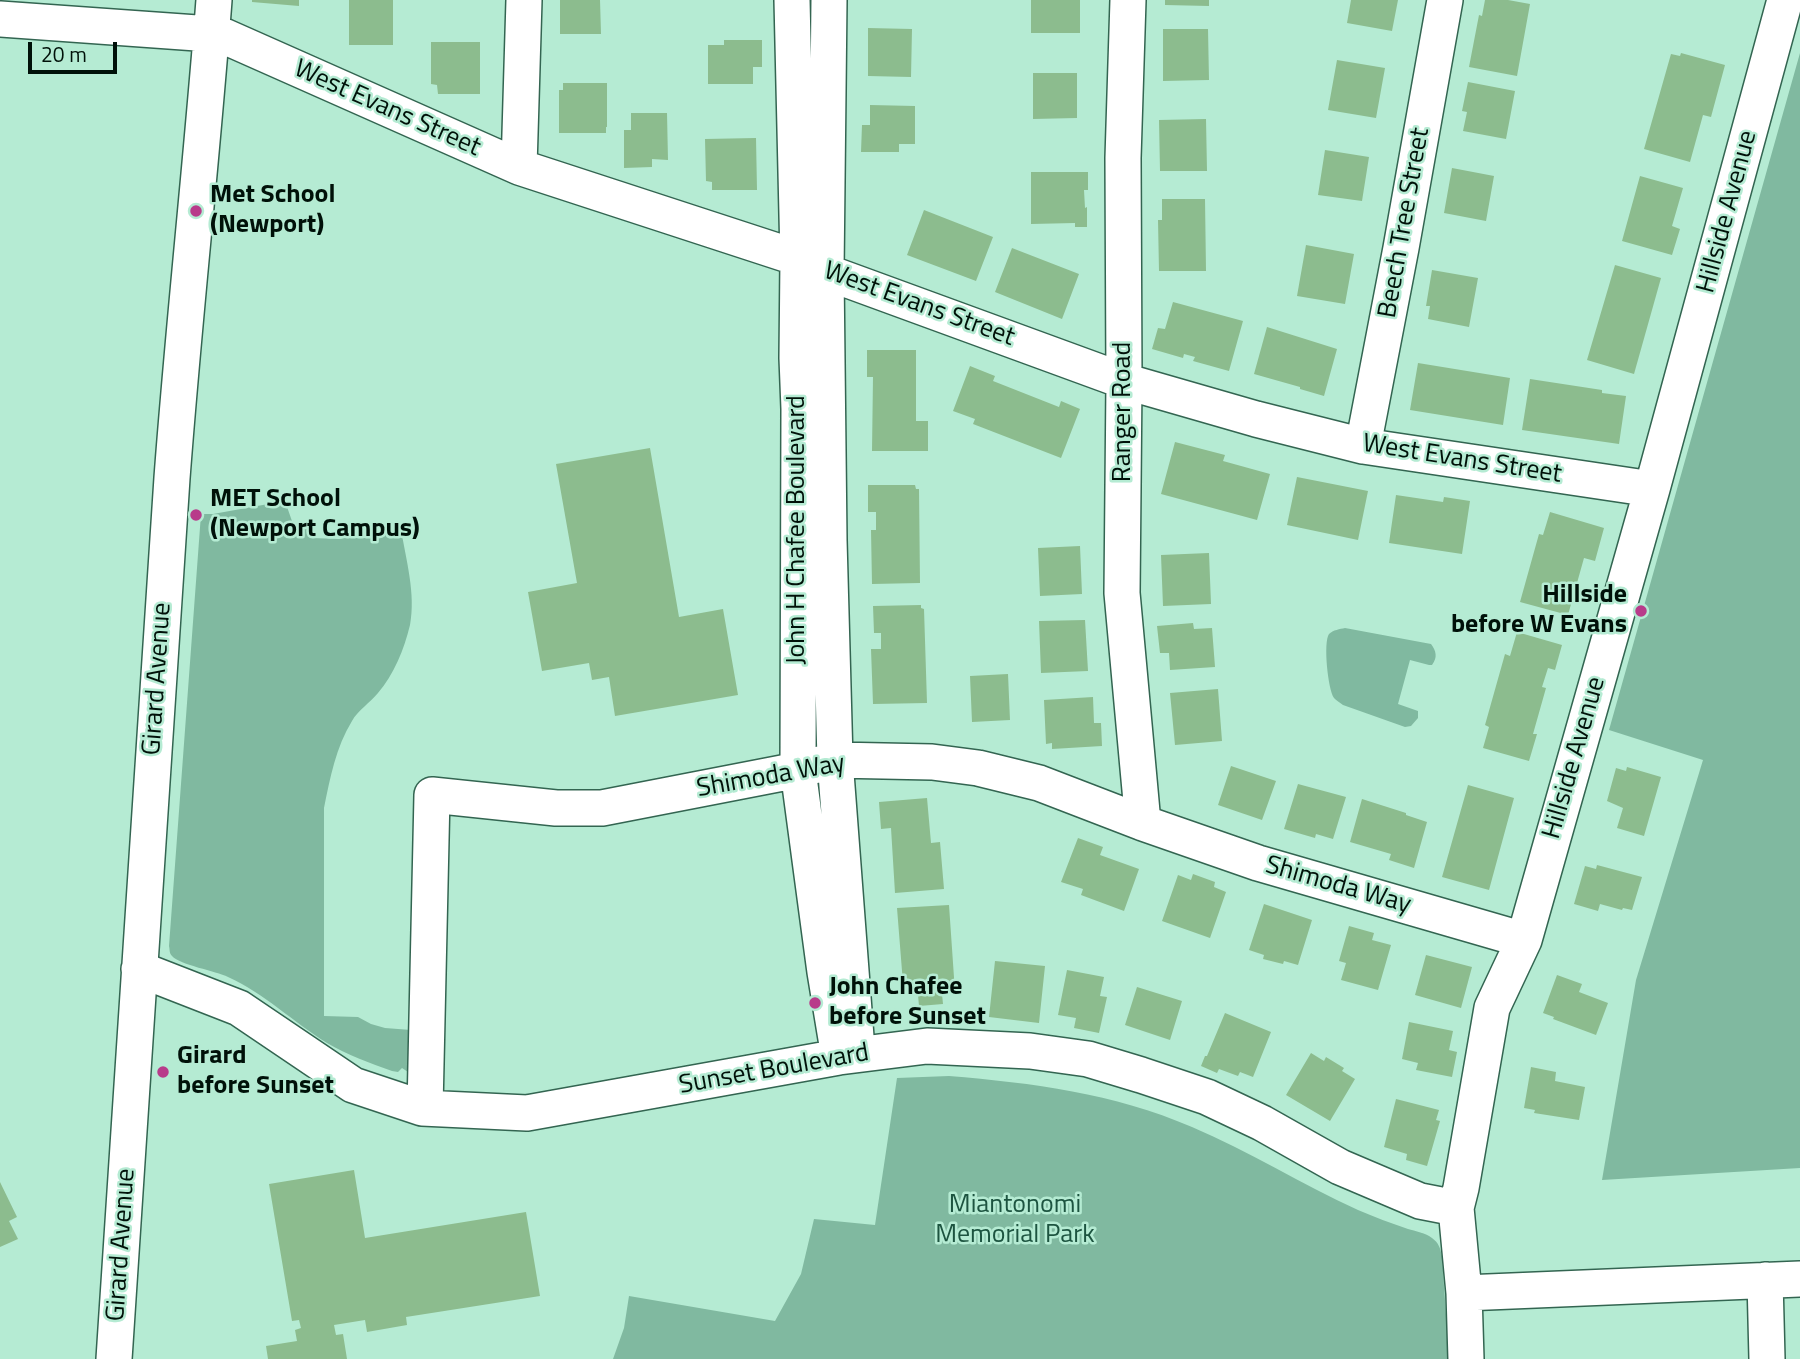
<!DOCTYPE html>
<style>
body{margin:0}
#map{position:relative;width:1800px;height:1359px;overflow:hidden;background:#b5ebd3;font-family:"Titillium Web",sans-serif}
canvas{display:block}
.scale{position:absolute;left:28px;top:42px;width:89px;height:32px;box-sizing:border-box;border:4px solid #001109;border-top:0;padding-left:9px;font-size:21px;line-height:24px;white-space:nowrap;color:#001109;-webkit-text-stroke:5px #b5ebd3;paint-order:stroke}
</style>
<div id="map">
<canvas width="1800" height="1359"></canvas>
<div class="scale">20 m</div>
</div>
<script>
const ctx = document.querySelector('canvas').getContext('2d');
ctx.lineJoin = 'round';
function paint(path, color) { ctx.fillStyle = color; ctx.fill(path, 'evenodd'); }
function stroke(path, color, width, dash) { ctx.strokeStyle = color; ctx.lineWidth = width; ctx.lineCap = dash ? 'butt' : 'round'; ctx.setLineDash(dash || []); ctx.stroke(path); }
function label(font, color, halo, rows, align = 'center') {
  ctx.font = font + ' "Titillium Web",sans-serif'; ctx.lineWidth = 5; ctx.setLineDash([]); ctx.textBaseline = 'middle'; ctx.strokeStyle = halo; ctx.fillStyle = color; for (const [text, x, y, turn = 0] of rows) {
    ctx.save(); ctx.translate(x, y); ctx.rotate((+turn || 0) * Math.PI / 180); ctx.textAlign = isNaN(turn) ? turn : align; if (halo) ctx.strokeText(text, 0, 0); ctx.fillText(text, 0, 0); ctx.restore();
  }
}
paint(new Path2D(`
 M1800 53V1168L1602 1180 1636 980 1703 760 1609 730Z
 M285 501 293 524 304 522 312 538 339 539 401 529C406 560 416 594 410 625 404 650 394 674 378 693 370 703 358 710 352 721 336 747 330 778 324 808V1016L358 1017 371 1024 385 1028 411 1030 413 1064 408 1072 402 1068 398 1072 392 1071C370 1063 347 1055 327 1043 293 1022 265 994 228 977 216 971 180 965 172 956 169 953 170 950 169 946L201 514H213Z
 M1345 628 1431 644C1436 651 1438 657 1432 665H1429L1410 660 1398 704 1418 711V718L1411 726 1405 727 1343 705C1340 703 1336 700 1334 698 1328 690 1323 642 1329 634 1333 630 1340 629 1345 628Z
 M949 1076C1033 1083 1113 1093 1192 1127 1249 1151 1301 1184 1358 1210 1374 1217 1391 1223 1408 1229 1415 1231 1426 1233 1432 1238 1439 1243 1440 1248 1442 1256L1449 1359H613L624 1328 629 1296 775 1321 801 1274 814 1219 875 1225 897 1078Z`), '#80b9a0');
paint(new Path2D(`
 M252 0H299V6L252 2Z
 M349 0H393V45H349Z
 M560 0H600L601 34H560Z
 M1031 0H1080V33H1031Z
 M1165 0H1209V6L1165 5Z
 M1351 0H1398L1392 31 1347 23Z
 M1485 0H1508L1530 4 1517 76 1469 67 1479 15 1482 16Z
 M868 28 912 29 911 77 868 76Z
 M1163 29H1208L1209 80 1163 81Z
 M724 40H762V67H753V84H708V45H724Z
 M431 42H480V94H438L437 85 431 84Z
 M1681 53 1725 65 1711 117 1703 115 1690 162 1644 149 1671 54 1680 56Z
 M1337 60 1385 68 1376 118 1328 110Z
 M1033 73H1077V118L1033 119Z
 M1468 82 1515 91 1506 139 1463 131 1467 112 1462 111Z
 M563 83H607V127H606V133H559V90H563Z
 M870 105 915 106V144H899V152H861L862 125H870Z
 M631 113H667L668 160 652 159V167L624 168V130H631Z
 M1206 119 1207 171H1160L1159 120Z
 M756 138 757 190H712V182L706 181 705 139Z
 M1325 150 1369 157 1362 201 1318 195Z
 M1452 168 1494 176 1486 221 1444 213Z
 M1031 172H1088V190H1084L1085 208 1087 207V227H1075V223L1031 224Z
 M1640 176 1683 188 1672 226 1680 229 1672 255 1622 241Z
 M1162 199H1205L1206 271H1159L1158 220H1162Z
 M924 210 993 237 976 281 907 255Z
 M1306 245 1354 254 1345 304 1297 296Z
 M1012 248 1079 274 1062 319 995 292Z
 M1615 265 1661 278 1634 374 1587 360Z
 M1432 270 1478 278 1469 327 1428 319 1430 306H1426Z
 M1173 302 1243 321 1229 371 1193 361 1195 357 1184 354 1183 358 1152 349 1158 328 1165 329Z
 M1267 327 1337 349 1324 396 1300 389V387L1254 374Z
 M867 350H916V421H928V451H872L873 377H867Z
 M1418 363 1510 378 1503 425 1410 410Z
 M970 366 995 376 993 381 1059 407 1061 401 1080 409 1061 458 973 424 975 419 953 411Z
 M1530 379 1602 390V393L1626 396 1619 444 1522 430Z
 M1175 442 1225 455 1223 461 1270 474 1257 520 1161 494Z
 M650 448 679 617 723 609 738 695 615 716 609 677 592 680 589 663 542 671 528 592 577 583 556 464Z
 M1297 477 1368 491 1358 540 1287 525Z
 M868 485H915L916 489H919L920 583 872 584 871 530H876V512H868Z
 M1396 495 1443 502 1444 497 1470 501 1462 554 1389 543Z
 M1550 512 1604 528 1595 561 1584 558 1568 615 1520 602 1539 534 1543 535Z
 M1080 546 1082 594 1040 596 1038 548Z
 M1209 553 1211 604 1163 606 1161 555Z
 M921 605V608L924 609 927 703 873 704 871 649H881V633H874L873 606Z
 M1085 620 1088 671 1041 673 1039 621Z
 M1193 623 1194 629 1212 628 1215 667 1170 670 1169 653H1160L1157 626Z
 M1517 632 1562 645 1555 670 1548 668 1542 687 1546 688 1533 734H1537L1529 761 1483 748 1489 727 1485 725 1505 654 1510 656Z
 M1008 674 1010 720 972 722 970 676Z
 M1218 689 1222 741 1175 745 1170 693Z
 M1093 697 1094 723H1101L1102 746 1052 749V743L1046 744 1044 700Z
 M1231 766 1276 781 1262 820 1218 805Z
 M1627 767 1661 777 1644 836 1617 828 1623 808 1607 801 1616 768 1626 771Z
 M1298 784 1346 797 1333 839 1316 834 1315 838 1284 829Z
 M1468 785 1514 798 1489 890 1442 877Z
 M927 798 931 843 940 842 944 889 895 893 891 828 881 829 879 802Z
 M1362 799 1406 813V815L1427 822 1414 868 1389 860 1391 854 1350 842Z
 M1078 838 1103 847 1100 855 1139 869 1124 911 1081 895 1083 889 1061 882Z
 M1597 865 1642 877 1632 910 1623 908 1622 910 1600 904 1598 911 1574 904 1585 866 1596 869Z
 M1193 874 1215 882 1214 887 1226 892 1210 938 1162 921 1178 875 1191 880Z
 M1264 904 1312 920 1298 965 1284 961 1283 964 1263 959 1264 955 1249 950Z
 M949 905 955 992 942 994 943 1004 919 1006 918 995 904 996 897 908Z
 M1349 926 1374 933 1372 940 1391 945 1378 990 1341 980 1346 963 1339 961Z
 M1426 955 1472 967 1461 1008 1415 995Z
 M995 961 1045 966 1039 1023 989 1017Z
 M1067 970 1104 977 1100 996 1107 997 1099 1033 1074 1028 1076 1018 1058 1015Z
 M1557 975 1582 984 1579 992 1608 1003 1596 1035 1553 1019 1554 1017 1543 1013Z
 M1137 987 1182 1001 1170 1040 1125 1025Z
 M1225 1013 1271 1032 1253 1077 1240 1072 1238 1076 1219 1069 1217 1073 1201 1066 1205 1056H1207Z
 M1409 1022 1453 1031 1449 1050 1457 1052 1452 1077 1416 1070 1418 1063 1402 1059Z
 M1311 1053 1324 1061 1326 1057 1344 1068 1342 1071 1355 1079 1330 1121 1286 1095Z
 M1531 1067 1556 1072 1555 1081 1585 1087 1579 1120 1534 1113 1535 1110 1524 1108Z
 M1396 1099 1439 1110 1436 1120 1440 1121 1427 1166 1406 1160 1407 1154 1384 1147Z
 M354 1170 365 1238 526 1212 540 1296 406 1317 407 1325 367 1332 365 1320 334 1325 336 1335 343 1334 347 1359H268L266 1346 297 1341 295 1330 301 1328 299 1320 292 1321 269 1184Z
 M0 1182 17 1217 9 1221 18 1239 0 1247Z`), '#8cbc8e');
const minor = new Path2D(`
 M792 0 798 258 797 358 799 409 798 770 825 972 839 1057
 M829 0 826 272 829 540 835 760 856 1037
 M1128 0 1123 158 1124 381 1122 593 1143 823
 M0 19 211 34 226 37 519 167 798 258 826 272 1124 381 1256 419 1363 446 1652 489
 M519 167 524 0
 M1363 446 1401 248 1445 0
 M139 969 239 1008 353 1085 422 1108 527 1113 839 1057 927 1046 1030 1051 1088 1059 1141 1075 1207 1097 1262 1123 1340 1167 1420 1201 1456 1208
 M425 1108 432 795 556 808H602L798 770 835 760 932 762 978 768 1039 783 1143 823 1258 863 1524 940
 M1765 1280 1767 1359
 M1464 1293 1800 1279
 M114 1359C134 1065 150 771 172 478 184 318 202 159 214 0
 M1466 1359 1464 1293 1456 1208 1461 1188 1492 1008 1524 940 1652 489 1785 0`);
stroke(minor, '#336551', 38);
stroke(minor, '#fff', 35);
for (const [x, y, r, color] of [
 [196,211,7,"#b83b8a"],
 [196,515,7,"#b83b8a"],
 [1641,611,7,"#b83b8a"],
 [815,1003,7,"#b83b8a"],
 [163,1072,7,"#b83b8a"]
]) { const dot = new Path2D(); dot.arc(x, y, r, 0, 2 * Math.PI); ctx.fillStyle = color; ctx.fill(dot); stroke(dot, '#b5ebd3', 2.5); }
label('26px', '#001109', '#b5ebd3', [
 ["West Evans Street",387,109,24],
 ["Hillside Avenue",1728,212,-75],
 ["Beech Tree Street",1405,223,-80],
 ["West Evans Street",919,305,20],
 ["Ranger Road",1124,412,-90],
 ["West Evans Street",1462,460,9],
 ["John H Chafee Boulevard",798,530,-90],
 ["Girard Avenue",158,679,-86],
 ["Hillside Avenue",1575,758,-74],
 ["Shimoda Way",771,777,-10],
 ["Shimoda Way",1338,886,16],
 ["Sunset Boulevard",774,1070,-10],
 ["Girard Avenue",122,1245,-86]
]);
label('bold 26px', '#001109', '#b5ebd3', [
 ["Met School",210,196],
 ["(Newport)",210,226],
 ["MET School",210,500],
 ["(Newport Campus)",210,530],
 ["Hillside",1627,596,"right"],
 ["before W Evans",1627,626,"right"],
 ["John Chafee",829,988],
 ["before Sunset",829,1018],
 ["Girard",177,1057],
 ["before Sunset",177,1087]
], 'left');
label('26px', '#1d5440', '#b5ebd3', [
 ["Miantonomi",1015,1206],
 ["Memorial Park",1015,1236]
]);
</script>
